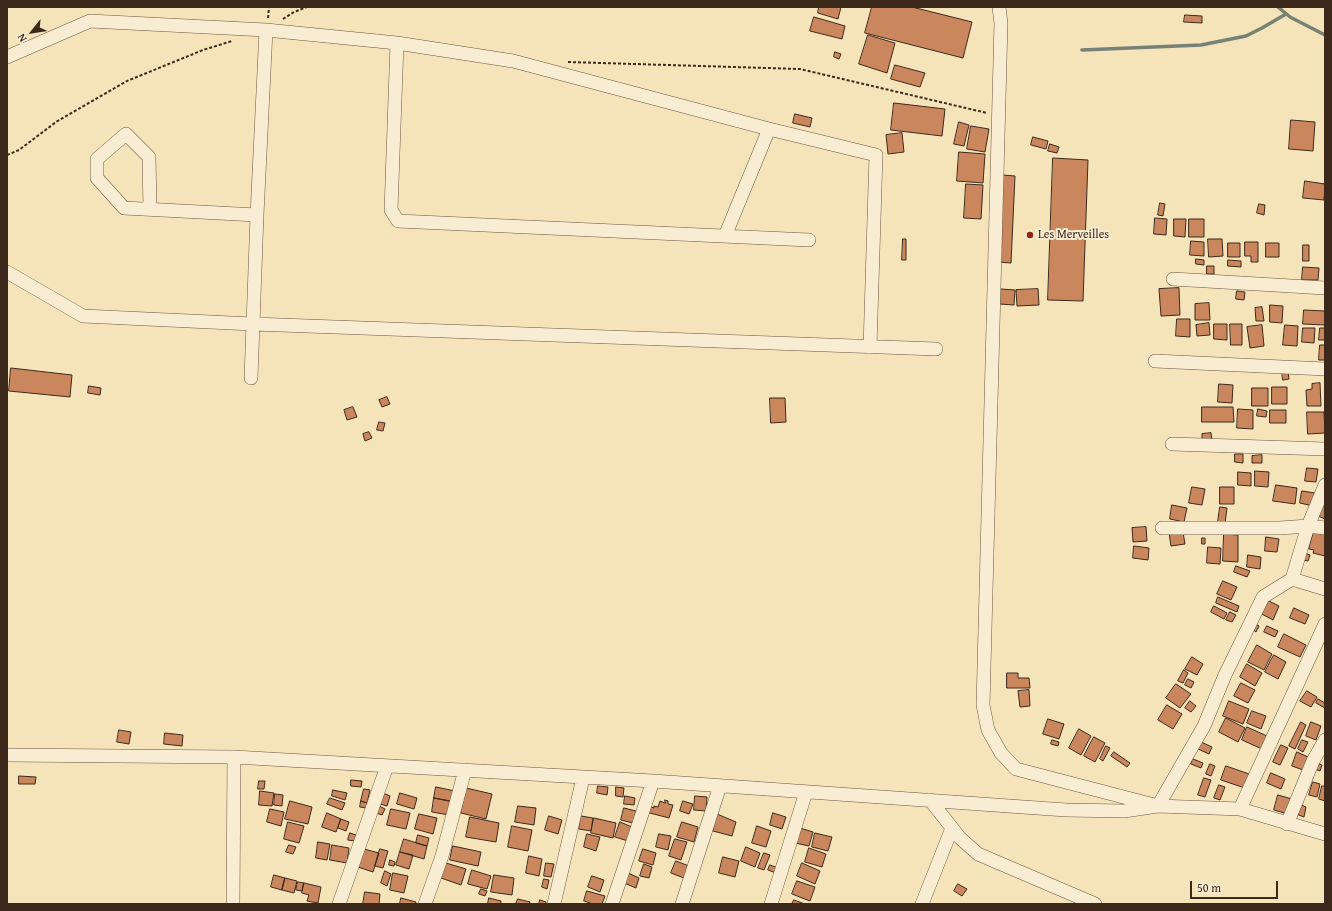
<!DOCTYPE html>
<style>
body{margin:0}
#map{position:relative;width:1332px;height:911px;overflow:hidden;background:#f5e4b9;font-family:"Gentium Book Plus",serif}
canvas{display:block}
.frame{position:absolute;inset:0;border:8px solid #3d281c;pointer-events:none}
.north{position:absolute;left:12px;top:12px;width:40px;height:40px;-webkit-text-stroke:3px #f8edd2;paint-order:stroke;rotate:240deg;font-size:11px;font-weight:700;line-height:16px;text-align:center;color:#3d281c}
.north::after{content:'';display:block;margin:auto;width:14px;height:18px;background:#3d281c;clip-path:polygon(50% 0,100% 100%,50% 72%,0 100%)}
.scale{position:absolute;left:1190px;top:881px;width:88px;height:18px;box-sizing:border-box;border:2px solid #3d281c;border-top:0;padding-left:5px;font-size:12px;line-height:14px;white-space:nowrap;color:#3d281c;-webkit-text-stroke:3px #f8edd2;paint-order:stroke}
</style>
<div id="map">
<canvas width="1332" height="911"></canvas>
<div class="frame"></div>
<div class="north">N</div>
<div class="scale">50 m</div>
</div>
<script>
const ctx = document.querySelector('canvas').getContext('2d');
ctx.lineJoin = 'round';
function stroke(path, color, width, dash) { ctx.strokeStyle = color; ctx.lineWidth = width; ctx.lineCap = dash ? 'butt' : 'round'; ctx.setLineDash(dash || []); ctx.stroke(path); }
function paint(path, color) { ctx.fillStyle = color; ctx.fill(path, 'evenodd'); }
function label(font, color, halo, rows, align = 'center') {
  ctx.font = font + ' "Gentium Book Plus",serif'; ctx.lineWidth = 4; ctx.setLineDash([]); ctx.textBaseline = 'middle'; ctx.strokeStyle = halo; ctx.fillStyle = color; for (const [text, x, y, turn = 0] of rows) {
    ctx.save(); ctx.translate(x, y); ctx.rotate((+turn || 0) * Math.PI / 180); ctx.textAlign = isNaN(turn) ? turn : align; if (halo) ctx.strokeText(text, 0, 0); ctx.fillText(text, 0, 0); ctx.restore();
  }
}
stroke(new Path2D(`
 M1278 7 1290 17 1325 35
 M1082 50 1201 45 1246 36 1262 28 1286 14`), '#768275', 3.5);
const building = new Path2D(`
 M819 7H841L838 19 818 13Z
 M872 7H912L972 22 963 58 865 33Z
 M1185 15 1202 16V23L1184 22Z
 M814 17 845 26 842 39 810 31Z
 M868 35 895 43 887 73 859 64Z
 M835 52 841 54 839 59 834 57Z
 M895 65 925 73 920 87 891 79Z
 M894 103 945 109 942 136 891 130Z
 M795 114 812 118 810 127 793 123Z
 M1291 120 1315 122 1313 151 1289 149Z
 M959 122 969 125 964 146 954 144Z
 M971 126 989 129 985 152 967 149Z
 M902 133 904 152 888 154 886 135Z
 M1033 137 1048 141 1046 149 1031 145Z
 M1050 144 1059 147 1057 153 1048 151Z
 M959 152 985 154 983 183 957 181Z
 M1053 158 1088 160 1083 301 1048 300Z
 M1003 175 1015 176 1011 263 998 262Z
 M1305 181 1325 184 1324 200 1303 198Z
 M966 184 983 185 981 219 964 218Z
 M1160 203 1165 204 1163 216 1158 215Z
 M1259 204 1265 205 1264 215 1257 213Z
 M1155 218 1167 219 1166 235 1154 234Z
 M1174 219H1186L1185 237 1174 236Z
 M1189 219H1204V237H1189Z
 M903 239H906V260H902Z
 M1208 239H1222L1223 256 1209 257Z
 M1191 241 1204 242V256L1190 255Z
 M1245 242H1258V262H1251V256H1245Z
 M1228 243H1240V257H1228Z
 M1266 243H1279V257H1266Z
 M1303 245H1309V261H1303Z
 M1196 259 1204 260V265L1196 264Z
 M1228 260 1241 261V267L1228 266Z
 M1207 266H1214V274H1207Z
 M1303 267 1319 268 1318 280H1302Z
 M1179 288 1180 315 1161 316 1159 289Z
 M1001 289 1015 290 1014 305 1000 304Z
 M1038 289 1039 305 1017 306 1016 290Z
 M1237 291 1245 292 1244 300 1236 299Z
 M1209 303 1210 320H1195V304Z
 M1270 305 1283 306 1282 323 1270 322Z
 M1262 307 1264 321H1256L1255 308Z
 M1304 310 1325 311V325L1303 324Z
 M1177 319H1190V337L1176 336Z
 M1209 323 1210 335 1197 336 1196 325Z
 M1214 324H1227V340L1214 339Z
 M1230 324H1242V345H1231Z
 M1262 325 1264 346 1250 348 1247 327Z
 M1285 325 1298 326 1297 346 1283 345Z
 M1303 328H1315L1314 343 1302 342Z
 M1320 328H1325V340H1319Z
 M1320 345H1325V360H1319Z
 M11 368 72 375 70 397 9 391Z
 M1282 371H1288L1289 379 1283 380Z
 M1320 383 1321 406H1307L1306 390 1312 389V384Z
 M1219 384 1233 385 1232 403 1218 402Z
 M89 386 101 388 100 395 88 393Z
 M1272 387H1287V404H1272Z
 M1252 388H1268V406H1252Z
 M387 397 390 404 382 407 379 400Z
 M770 398H785L786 422 771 423Z
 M353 407 357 417 347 420 344 410Z
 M1202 407H1233L1234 422H1202Z
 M1238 409 1253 410V429L1237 428Z
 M1258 409 1267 411 1266 417 1257 416Z
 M1270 410H1286V423H1270Z
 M1307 412H1324L1325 433 1308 434Z
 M379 422 385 423 383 431 377 430Z
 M369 432 372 438 365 441 363 434Z
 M1211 433 1212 440 1202 441V434Z
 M1235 454H1243V463L1235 462Z
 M1262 455V463H1252V456Z
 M1307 468 1318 469 1316 482 1305 481Z
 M1255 471 1269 472 1268 487 1255 486Z
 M1238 472 1251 473V486L1238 485Z
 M1276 485 1297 488 1295 504 1273 501Z
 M1192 487 1205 489 1202 505 1189 503Z
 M1220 487H1234V504H1220Z
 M1302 491 1315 493 1313 506 1300 503Z
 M1325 501V519L1318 516Z
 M1172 505 1187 508 1184 522 1170 519Z
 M1220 507 1227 508 1225 523 1218 522Z
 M1146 527 1147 541 1133 542 1132 528Z
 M1314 531 1325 534V556L1313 553 1314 550 1309 549Z
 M1183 532 1185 544 1171 546 1169 533Z
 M1224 534 1238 535V562L1223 561Z
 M1266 537 1279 539 1277 552 1265 551Z
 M1202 538H1205V544H1202Z
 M1134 546 1149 548 1148 560 1133 558Z
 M1208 547 1221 548 1220 564 1207 563Z
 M1302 552 1310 555 1308 561 1300 559Z
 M1248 555 1261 557 1260 569 1247 567Z
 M1236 566 1250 571 1247 577 1234 572Z
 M1223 581 1237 587 1231 600 1217 594Z
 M1218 597 1239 606 1237 612 1216 603Z
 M1267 600 1279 606 1273 620 1260 613Z
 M1214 606 1227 613 1224 619 1211 612Z
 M1294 608 1309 615 1305 624 1290 618Z
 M1230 612 1236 615 1232 622 1226 620Z
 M1254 623 1259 626 1256 632 1252 629Z
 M1267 626 1278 631 1275 637 1264 632Z
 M1284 634 1306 645 1300 657 1278 647Z
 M1257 645 1272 654 1264 670 1248 662Z
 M1274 655 1286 662 1278 679 1265 672Z
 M1192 657 1203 664 1197 675 1185 669Z
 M1247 664 1262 673 1255 686 1240 677Z
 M1184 670 1188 673 1183 683 1178 681Z
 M1007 673H1018V678H1029L1030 688H1007Z
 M1188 679 1194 682 1191 688 1185 685Z
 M1241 683 1255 690 1248 703 1234 696Z
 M1176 684 1191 694 1180 708 1166 698Z
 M1029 690 1030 706 1020 707 1018 691Z
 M1307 691 1317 697 1311 707 1300 701Z
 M1318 699 1325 703V708L1316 703Z
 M1190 701 1196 706 1191 712 1185 708Z
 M1229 701 1249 709 1243 724 1223 716Z
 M1167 705 1182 714 1173 729 1158 720Z
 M1252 711 1266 716 1261 729 1247 723Z
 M1226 718 1245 728 1238 742 1219 732Z
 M1048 719 1064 724 1059 739 1043 734Z
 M1301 722 1306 725 1295 749 1289 746Z
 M1311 722 1321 726 1316 740 1306 736Z
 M1247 727 1267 736 1262 749 1242 740Z
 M1079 729 1091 736 1081 755 1069 748Z
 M119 730 131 732 129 744 117 742Z
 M165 733 183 735 182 746 164 744Z
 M1094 737 1105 743 1095 762 1084 756Z
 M1052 740 1059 742 1058 746 1051 744Z
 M1302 740 1308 742 1303 752 1298 749Z
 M1199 741 1212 747 1209 754 1196 748Z
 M1281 745 1288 748 1280 765 1273 762Z
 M1106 746 1110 748 1103 761 1100 759Z
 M1114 752 1130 763 1127 767 1111 756Z
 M1297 752 1308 757 1303 770 1292 766Z
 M1193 759 1203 763 1201 768 1191 764Z
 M1317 763 1322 765 1320 771 1315 769Z
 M1210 764 1215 766 1211 776 1206 774Z
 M1226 766 1252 775 1248 789 1221 780Z
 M1271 773 1285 779 1281 789 1267 783Z
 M19 776 36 777 35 784H19Z
 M1204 778 1211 780 1205 797 1198 795Z
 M351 780 362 781 361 787 351 786Z
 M259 781H265L264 789H258Z
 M1313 782 1320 784 1317 797 1309 795Z
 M1219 785 1225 787 1220 800 1214 798Z
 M598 786 608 787 607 795 597 793Z
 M1322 786H1325V801L1319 799Z
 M436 787 455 791 453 802 434 798Z
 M616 787 624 788 623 797 616 796Z
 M466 788 492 794 486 819 461 813Z
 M364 789 370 790 367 803 361 801Z
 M333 790 347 793 345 800 332 796Z
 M260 791 274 793 272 806 259 805Z
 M383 793 390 796 387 806 380 804Z
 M400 793 417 798 414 809 397 804Z
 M275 794 283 795 282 806 274 805Z
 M1278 795 1292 799 1288 814 1274 810Z
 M625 796 635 798 634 805 624 804Z
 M695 796 707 797 706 811 694 810Z
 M330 798 345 803 342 810 327 804Z
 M434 798 451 801 449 815 432 812Z
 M665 800 668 801V804L673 805 669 818 646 812 648 806 654 808V806L658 807 660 801 665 803Z
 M290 801 312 807 308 824 285 819Z
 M361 801 367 803 366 808 360 807Z
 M683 801 693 804 689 814 680 811Z
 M1299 804 1306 807 1304 817 1296 814Z
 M379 806 385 809 382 815 376 813Z
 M518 806 536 808 534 825 515 822Z
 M624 808 636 811 633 823 621 820Z
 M270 809 284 812 281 826 267 822Z
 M391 809 410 813 406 829 387 825Z
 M327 813 341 819 336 832 322 827Z
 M773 813 786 817 782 829 770 825Z
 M419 814 437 818 433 834 415 829Z
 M717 814 736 822 732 836 713 831Z
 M549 816 562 820 558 834 545 830Z
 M581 816 593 818 591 831 579 829Z
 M470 817 499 823 496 842 466 837Z
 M594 818 616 823 613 838 591 833Z
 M341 819 349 822 346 831 338 828Z
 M288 822 304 826 299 843 284 839Z
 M620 822 632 827 628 841 615 837Z
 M682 822 698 827 694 842 677 837Z
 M512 826 532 830 528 851 508 847Z
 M757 826 771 831 766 847 752 843Z
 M800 828 813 832 809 846 795 843Z
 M350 833 356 835 355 841 348 840Z
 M815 833 832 837 828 851 812 847Z
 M587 834 600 837 596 851 584 847Z
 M659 834 671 836 668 850 656 847Z
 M418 835 429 838 427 846 416 843Z
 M404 839 427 846 424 859 400 852Z
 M675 839 687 842 681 860 669 856Z
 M318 842 330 844 327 860 316 858Z
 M289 845 296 847 293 854 286 852Z
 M332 845 349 848 347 863 330 860Z
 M453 846 481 852 478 866 450 860Z
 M746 847 760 853 755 867 741 861Z
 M809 848 826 854 822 867 805 862Z
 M364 849 379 853 373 872 358 867Z
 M380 849 388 851 383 868 375 866Z
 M643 849 656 853 653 865 639 861Z
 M400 852 413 855 409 869 396 865Z
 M764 853 770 855 764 870 758 868Z
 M529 856 542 859 539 876 526 873Z
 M723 857 739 861 735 877 719 873Z
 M390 860 395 862 394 866 389 865Z
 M676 861 689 866 684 878 671 873Z
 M446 863 466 869 461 885 441 878Z
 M546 863 554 864 551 877 544 876Z
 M802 863 820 871 815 884 797 876Z
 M644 864 652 867 649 878 640 876Z
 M770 865 778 868 776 873 768 870Z
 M472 870 491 876 487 889 468 884Z
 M385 871 391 874 387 886 381 883Z
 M393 873 408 876 404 893 390 890Z
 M628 873 639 878 636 888 624 883Z
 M274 875 285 878 282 890 271 887Z
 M494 875 514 878 512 895 491 892Z
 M592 876 604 880 600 892 588 887Z
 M285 878 297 881 294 893 282 890Z
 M544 879 549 880 547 889 542 887Z
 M797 881 815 887 810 901 792 894Z
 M298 882 304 883 302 891 296 890Z
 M304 883 321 887 318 903 307 901 309 895 302 893Z
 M958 884 967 889 962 896 954 891Z
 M481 889 487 891 485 896 479 894Z
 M587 891 605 896 602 904H593L584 901Z
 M365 892 380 894 379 904H363Z
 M401 898 416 902 415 904H400Z
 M489 898 501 901V904H488Z
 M518 899 530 902 529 904H516Z
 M540 900 546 902 545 904H539Z
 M794 900 805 904H792Z`);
paint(building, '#ca875d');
stroke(building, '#3d281c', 1);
const minor = new Path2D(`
 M999 7 1001 23 983 705 988 730 1001 753 1016 769 1158 806 1204 726 1225 675 1263 597 1292 579
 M397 43 391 210 398 221 809 240
 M7 57 90 21 266 30 397 43 513 61 769 129 876 155 870 347
 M150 209 149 157 126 134 97 159V178L124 208 257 215
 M725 236 769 129
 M7 272 83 316 253 324 936 349
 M1173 279 1325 288
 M1155 361 1325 369
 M251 378 257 215 266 30
 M1172 444 1325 449
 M1325 485 1308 526 1292 579 1325 589
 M1162 528H1280L1308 526 1325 528
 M7 755 234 757 233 904
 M234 757 653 781 1066 810 1124 811 1158 806 1240 809 1325 834
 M930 800 960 838 978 854 1095 904
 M1240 809 1325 624
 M1287 824 1313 761 1325 740
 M339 904 387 766
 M425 904 442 856 465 770
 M554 904 583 778
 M612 904 653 781
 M682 904 720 786
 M771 904 806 792
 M922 904 952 828`);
stroke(minor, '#6b5743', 14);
stroke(new Path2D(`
 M268 18 269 7
 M283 19 294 12 307 7
 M568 62 800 69 987 113
 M7 155 19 150 56 122 127 81 203 50 232 41`), '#3d281c', 2, [3, 2]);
stroke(minor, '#f8edd2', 13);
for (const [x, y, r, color] of [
 [1030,235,4,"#8f2418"]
]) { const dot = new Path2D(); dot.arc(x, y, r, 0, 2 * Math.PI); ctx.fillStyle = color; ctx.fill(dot); stroke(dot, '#f8edd2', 1.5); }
label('12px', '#3d281c', '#f8edd2', [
 ["Les Merveilles",1038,235]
], 'left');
</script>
